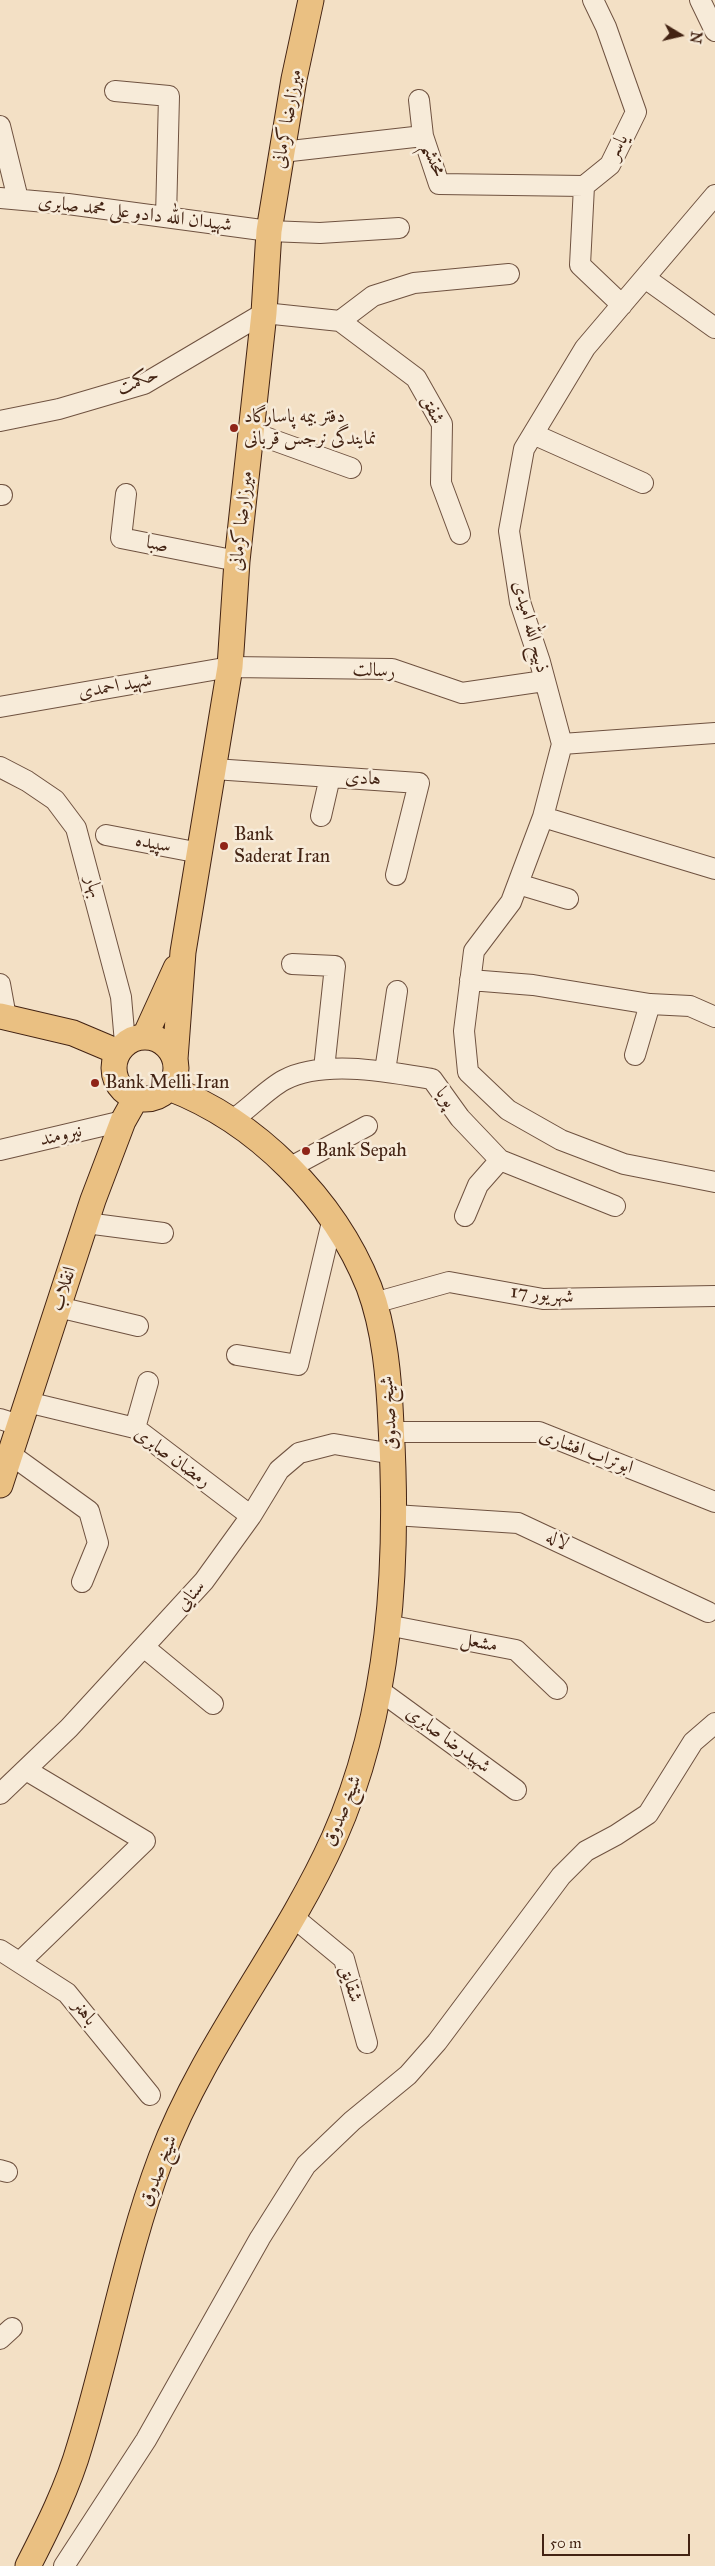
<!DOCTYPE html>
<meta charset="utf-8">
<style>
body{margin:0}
#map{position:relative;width:715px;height:2566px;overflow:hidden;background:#f3e0c5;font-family:"IM FELL Great Primer",serif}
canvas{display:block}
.north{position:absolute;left:655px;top:10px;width:50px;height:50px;-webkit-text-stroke:4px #f7ebd9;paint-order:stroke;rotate:99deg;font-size:14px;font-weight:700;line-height:20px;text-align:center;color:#432313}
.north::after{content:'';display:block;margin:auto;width:18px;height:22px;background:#432313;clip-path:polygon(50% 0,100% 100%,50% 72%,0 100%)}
.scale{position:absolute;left:542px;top:2534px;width:148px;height:22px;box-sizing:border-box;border:2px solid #432313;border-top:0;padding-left:6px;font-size:15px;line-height:18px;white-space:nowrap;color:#432313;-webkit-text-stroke:4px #f7ebd9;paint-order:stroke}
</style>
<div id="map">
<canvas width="715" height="2566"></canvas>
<div class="north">N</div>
<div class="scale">50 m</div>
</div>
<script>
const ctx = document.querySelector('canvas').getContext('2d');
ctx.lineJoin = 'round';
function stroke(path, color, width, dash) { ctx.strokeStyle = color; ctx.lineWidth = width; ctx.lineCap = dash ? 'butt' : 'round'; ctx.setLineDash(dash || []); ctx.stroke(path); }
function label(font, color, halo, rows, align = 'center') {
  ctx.font = font + ' "IM FELL Great Primer",Amiri,serif'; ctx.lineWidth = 5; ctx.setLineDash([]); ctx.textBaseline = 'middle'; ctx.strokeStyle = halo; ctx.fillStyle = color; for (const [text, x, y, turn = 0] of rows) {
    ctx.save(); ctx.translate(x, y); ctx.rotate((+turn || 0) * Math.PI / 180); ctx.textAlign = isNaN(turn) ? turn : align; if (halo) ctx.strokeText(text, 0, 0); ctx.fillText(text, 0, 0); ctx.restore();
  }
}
const minor = new Path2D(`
 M593 0 606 27 636 112 610 165 584 186 580 265 622 305
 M700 0 715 31
 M115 91 169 96 166 217
 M419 100 423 136
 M0 126 18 199
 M282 152 423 136 439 184 584 186
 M715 195 585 348 524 449 509 531 520 602 540 662 562 744 543 817 511 902 474 951 464 1031 468 1072 508 1110 561 1140 624 1164 715 1182
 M0 198 68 204 269 231 320 233 399 228
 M645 278 715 328
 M340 321 373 296 414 283 509 274
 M0 421 59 409 144 384 264 313 340 321 416 378 442 424 441 483 460 534
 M251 432 351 468
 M533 434 643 483
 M126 494 121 538 237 561
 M0 495H2
 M0 707 230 667 392 669 462 693 544 681
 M562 744 715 733
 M0 767 27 781 55 800 76 828 121 997 125 1043
 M214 769 419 783 396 875
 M321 816 330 777
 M543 817 715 869
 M106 835 200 853
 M518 884 568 899
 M292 964 335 966 324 1069
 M470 980 533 985 650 1004 690 1006 715 1017
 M0 984 6 1017
 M635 1055 650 1004
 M385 1071 397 991
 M232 1120C249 1109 267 1089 284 1080 324 1059 389 1072 432 1079L460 1118 500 1160 615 1206
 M0 1150 123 1121
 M289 1168 367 1126
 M465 1216 478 1185 500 1160
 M86 1223 163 1233
 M374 1303 449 1282 543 1299 715 1296
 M58 1307 138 1326
 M237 1355 298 1365 332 1222
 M27 1402 135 1428 251 1516
 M0 1419 19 1425
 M135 1428 148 1382
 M392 1432H539L715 1502
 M10 1454 89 1511 98 1543 82 1582
 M394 1515 518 1523 708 1612
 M387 1625 516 1650 557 1689
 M145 1648 213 1704
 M379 1690 516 1790
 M0 1794 69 1728 204 1581 251 1516 279 1470 299 1453 334 1444 393 1454
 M292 1916 344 1959 367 2043
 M0 1950 67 1993 150 2095
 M20 1962 145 1841 26 1770
 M0 2170 7 2172
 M0 2339 12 2328
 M64 2566 146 2440 260 2238 306 2165 352 2121 408 2075 437 2042 561 1876 586 1851 616 1835 648 1814 693 1742 715 1723`);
const major = new Path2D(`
 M0 1016 73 1033 118 1052
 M145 1036 176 968
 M114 1068a31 31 0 1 1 62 0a31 31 0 1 1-62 0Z
 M175 1059 183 952 230 667 237 561 264 313 269 231 294 79 311 0
 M0 1485 93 1200 123 1121 136 1098
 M28 2566C48 2527 68 2487 80 2445 109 2350 126 2251 161 2158 204 2044 284 1949 334 1838 391 1710 399 1563 391 1425 389 1379 385 1330 369 1287 334 1199 256 1121 169 1088`);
stroke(minor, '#6f5240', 22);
stroke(major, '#432313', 27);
stroke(minor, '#f7ebd9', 20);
stroke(major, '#eac082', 25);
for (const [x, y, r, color] of [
 [234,428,5,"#8f2418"],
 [224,846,5,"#8f2418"],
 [95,1083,5,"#8f2418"],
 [306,1151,5,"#8f2418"]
]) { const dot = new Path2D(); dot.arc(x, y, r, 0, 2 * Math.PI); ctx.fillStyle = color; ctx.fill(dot); stroke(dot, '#f7ebd9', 2); }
label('19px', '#432313', '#f7ebd9', [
 ["میرزارضا کرمانی",288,119,-80],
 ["یاسر",618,147,-62],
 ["محتشم",433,160,67],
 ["شهیدان الله دادو علی محمد صابری",135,214,7],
 ["حکمت",138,382,-22],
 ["شفق",432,410,65],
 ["میرزارضا کرمانی",242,521,-84],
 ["صبا",157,545,11],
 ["ذبیح الله امیدی",530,627,75],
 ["رسالت",374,671,4],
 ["شهید احمدی",115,687,-10],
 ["هادی",363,779,4],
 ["سپیده",153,844,11],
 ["بهار",93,887,74],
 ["پویا",445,1098,54],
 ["نیرومند",61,1136,-13],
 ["انقلاب",64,1289,-72],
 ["17 شهریور",542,1295,5],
 ["شیخ صدوق",390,1413,-94],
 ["ابوتراب افشاری",586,1452,20],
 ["رمضان صابری",172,1458,36],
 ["لاله",557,1541,25],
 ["سنایی",191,1596,-49],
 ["مشعل",479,1643,11],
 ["شهیدرضا صابری",448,1740,36],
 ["شیخ صدوق",343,1811,-68],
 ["شقایق",350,1984,73],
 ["باهنر",84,2013,51],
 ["شیخ صدوق",159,2171,-69]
]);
label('19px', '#432313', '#f7ebd9', [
 ["دفتر بیمه پاسارگاد",244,417],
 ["نمایندگی نرجس قربانی",244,439],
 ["Bank",234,835],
 ["Saderat Iran",234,857],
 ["Bank Melli Iran",105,1083],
 ["Bank Sepah",316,1151]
], 'left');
</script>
